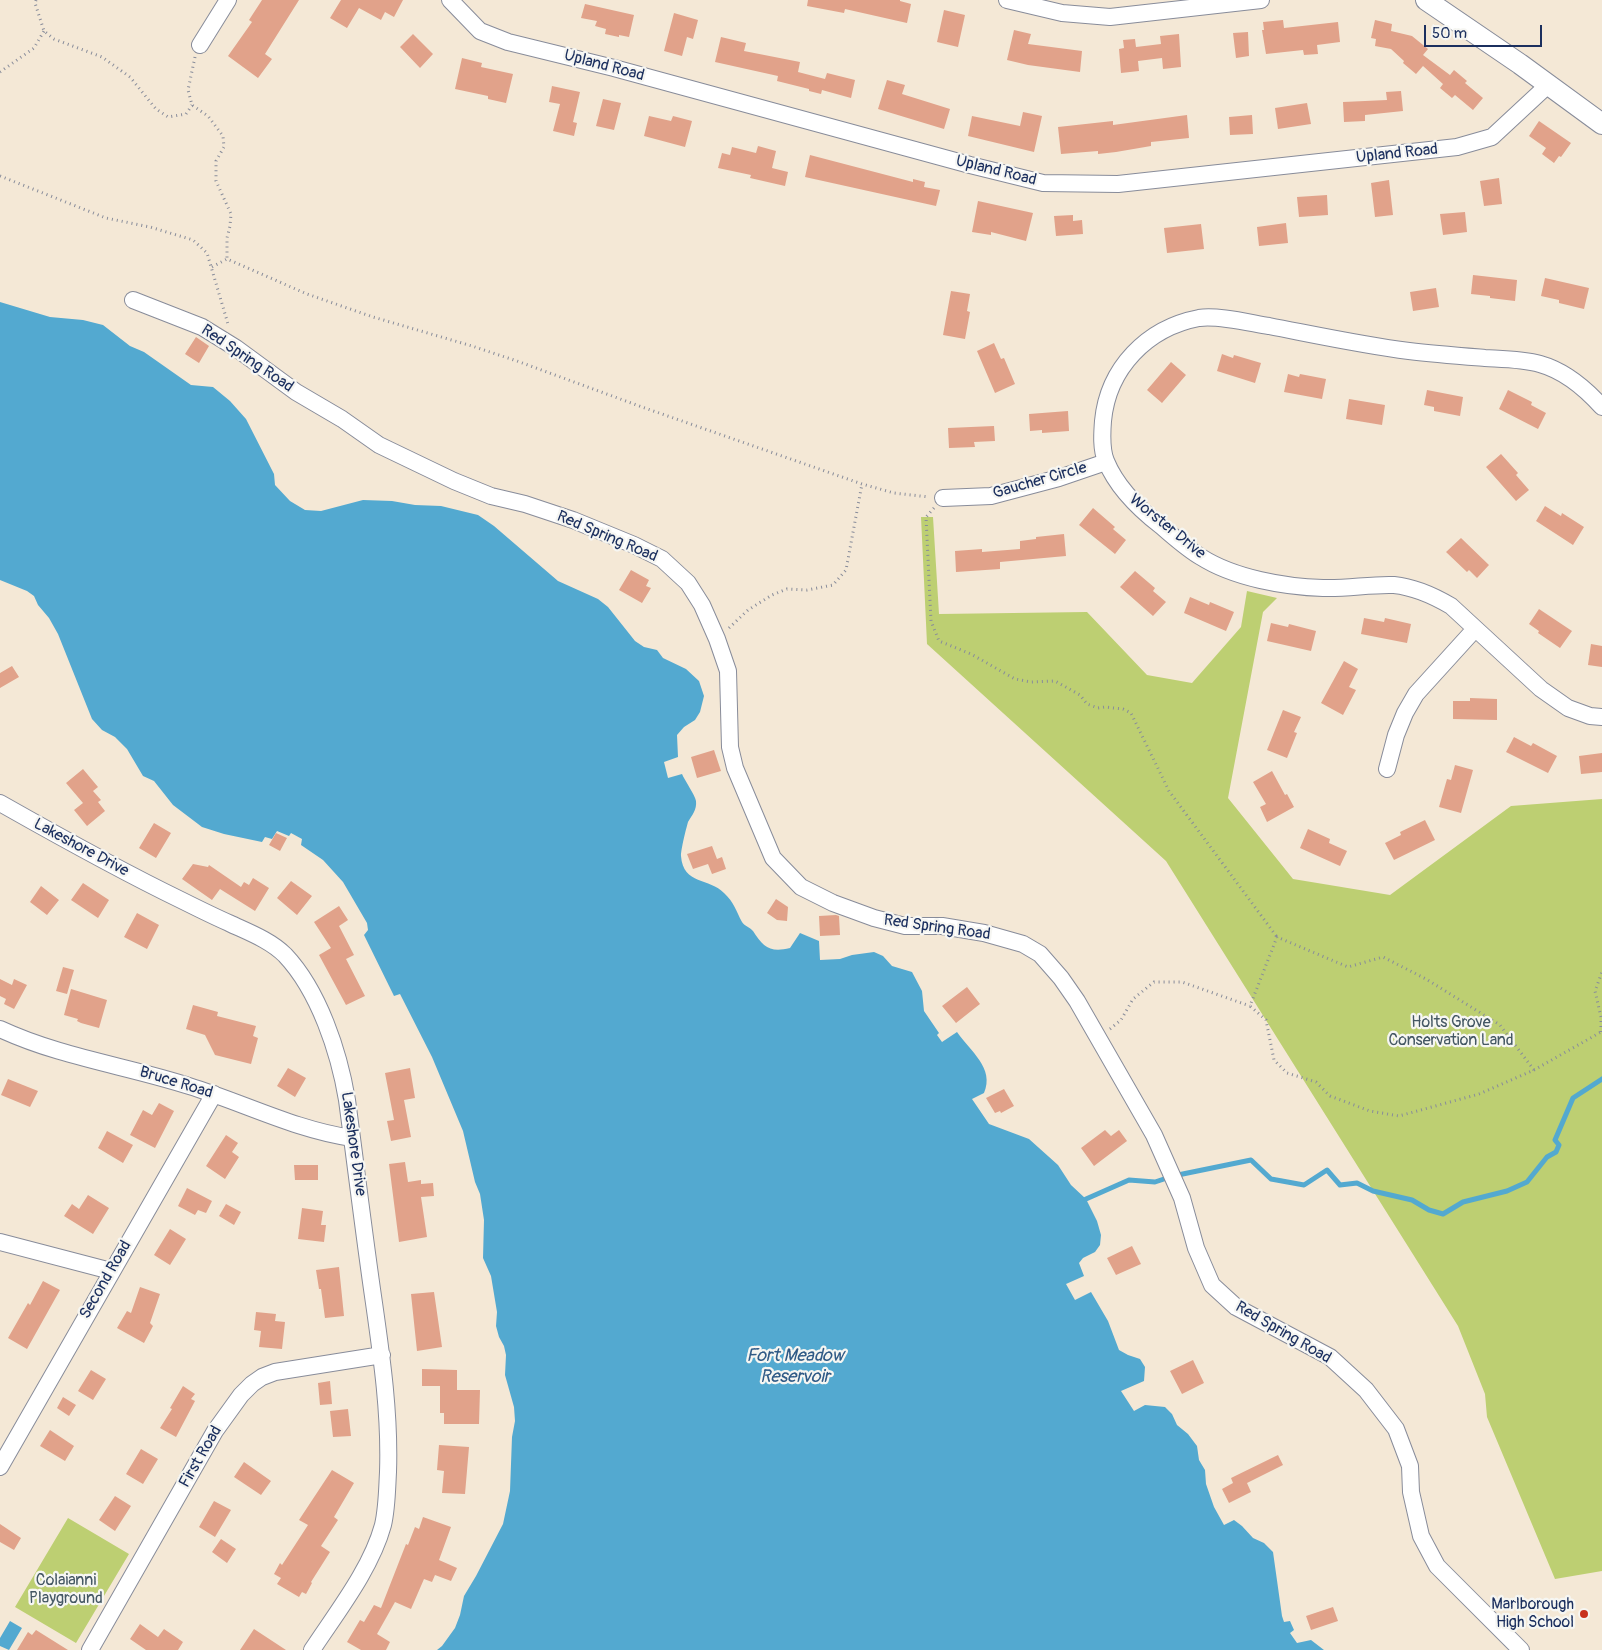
<!DOCTYPE html>
<style>
body{margin:0}
#map{position:relative;width:1602px;height:1650px;overflow:hidden;background:#f4e8d6;font-family:Pangolin,sans-serif}
canvas{display:block}
.scale{position:absolute;left:1424px;top:25px;width:118px;height:22px;box-sizing:border-box;border:2px solid #1b2f5e;border-top:0;padding-left:6px;font-size:15px;line-height:18px;white-space:nowrap;color:#1b2f5e;-webkit-text-stroke:4px #f6f6f2;paint-order:stroke}
</style>
<div id="map">
<canvas width="1602" height="1650"></canvas>
<div class="scale">50 m</div>
</div>
<script>
const ctx = document.querySelector('canvas').getContext('2d');
ctx.lineJoin = 'round';
function paint(path, color) { ctx.fillStyle = color; ctx.fill(path, 'evenodd'); }
function stroke(path, color, width, dash) { ctx.strokeStyle = color; ctx.lineWidth = width; ctx.lineCap = dash ? 'butt' : 'round'; ctx.setLineDash(dash || []); ctx.stroke(path); }
function label(font, color, halo, rows, align = 'center') {
  ctx.font = font + ' Pangolin,sans-serif'; ctx.lineWidth = 4.5; ctx.setLineDash([]); ctx.textBaseline = 'middle'; ctx.strokeStyle = halo; ctx.fillStyle = color; for (const [text, x, y, turn = 0] of rows) {
    ctx.save(); ctx.translate(x, y); ctx.rotate((+turn || 0) * Math.PI / 180); ctx.textAlign = isNaN(turn) ? turn : align; if (halo) ctx.strokeText(text, 0, 0); ctx.fillText(text, 0, 0); ctx.restore();
  }
}
paint(new Path2D(`
 M921 517H933L939 614 1087 612 1147 675 1192 683 1241 627 1247 591 1277 598 1263 612 1228 798 1293 879 1390 895 1511 806 1602 799V1571L1555 1579 1487 1417 1485 1394 1458 1326 1166 861 927 644Z
 M68 1518 129 1554 76 1643 15 1607Z`), '#bdcf72');
paint(new Path2D(`
 M0 302 50 317 83 320 103 325 130 346 144 352 191 385 213 387 230 401 246 419 274 474 275 485 290 501 305 510 321 511 363 500 392 501 415 505 441 506 478 515 494 526 558 581 598 599 608 607 635 641 644 647 657 650 663 658 686 669 699 681 704 696 700 712 695 720 684 727 677 735 678 757 664 762 668 778 682 774C685 781 695 795 696 801 697 810 692 815 688 822 686 829 681 849 681 856 683 885 710 878 724 893 734 902 736 911 742 922 744 926 750 927 753 931 763 947 770 953 790 948L800 933 819 941 820 960 840 959 852 955 874 952 883 956 892 966 912 972 922 991 924 1011 939 1033 937 1035 942 1042 957 1032C970 1051 995 1068 984 1093L972 1099 989 1124 1029 1139 1058 1165 1071 1185 1086 1199 1097 1221 1101 1235 1100 1245 1095 1252 1083 1258 1079 1263 1084 1276 1066 1284 1075 1300 1091 1292 1108 1321 1119 1350 1128 1355 1140 1359 1145 1367 1144 1381 1121 1391 1134 1411 1145 1405 1165 1407 1172 1414 1177 1425 1188 1434 1197 1446 1199 1460 1205 1470 1206 1484 1214 1507 1224 1525 1234 1520 1242 1526 1253 1538 1264 1543 1273 1552 1282 1616 1284 1622 1290 1621 1294 1630 1290 1633 1297 1643 1311 1640 1324 1650H437L442 1646 455 1628 460 1615 464 1596 476 1576 503 1524 510 1491 512 1437 515 1421 514 1407 505 1375 506 1355 504 1346 499 1337 496 1326 497 1312 491 1276 483 1258 484 1220 480 1194 475 1182 463 1131 432 1057 400 994 394 996 364 935 368 930 367 923 343 882 323 860 301 845 302 839 291 833 289 836 277 831 272 839 265 837 262 842 224 834 202 827 173 805 154 781 143 776 127 749 115 737 102 730 92 719 58 634 49 618 38 605 34 596 27 591 0 580Z
 M10 1621 22 1628 9 1650 0 1646V1638Z`), '#53a9d0');
stroke(new Path2D(`
 M1086 1199 1129 1180 1155 1182 1173 1176 1251 1160 1271 1179 1304 1185 1327 1170 1340 1185 1357 1183 1373 1191 1412 1200 1429 1210 1443 1214 1463 1202 1507 1191 1527 1182 1547 1157 1556 1152 1559 1145 1555 1140 1573 1098 1602 1079`), '#53a9d0', 5);
paint(new Path2D(`
 M262 0H299L265 54 272 59 258 78 228 56 252 22 249 20Z
 M341 0H403L394 17 385 12 381 20 359 8 347 28 330 18Z
 M808 0H900V1L911 4 907 23 845 9 844 13 807 6Z
 M585 4 634 15 629 37 619 35V37L605 34 606 29 595 26 597 21 581 18Z
 M944 10 965 15 958 47 937 42Z
 M674 13 698 20 693 39 687 37 682 56 664 51Z
 M1283 20 1284 28 1338 22 1340 42 1317 45 1318 54 1304 55 1303 50 1266 54 1262 30H1264L1263 22Z
 M1375 20 1392 24 1391 31 1412 36 1428 49 1423 55 1450 75 1454 70 1467 81 1465 83 1483 98 1473 110 1455 95 1452 98 1440 88 1443 84 1423 66 1416 74 1403 63 1404 61 1391 49 1375 46 1376 39 1371 38Z
 M1014 30 1031 34 1028 44 1082 51 1080 72 1028 65 1007 60Z
 M1248 32 1249 56 1236 58 1233 33Z
 M413 34 433 54 420 68 400 47Z
 M1179 34 1181 67 1163 69 1162 58 1138 61 1139 71 1121 73 1119 49 1124 48 1123 40 1135 39 1136 47 1161 44 1160 36Z
 M721 37 746 43 744 51 800 62 798 72 825 79 827 73 855 80 851 98 822 90 821 94 809 91V89L777 81 778 76 715 62Z
 M462 58 482 63 481 67 513 74 506 103 488 99V96L455 89Z
 M887 80 905 85 902 94 950 109 944 129 878 109Z
 M552 86 580 92 573 122 577 123 574 136 553 131 560 104 549 102Z
 M1401 91 1403 111 1365 115V121L1344 122 1343 102 1387 100 1386 92Z
 M603 99 621 103 614 130 596 126Z
 M1307 103 1311 124 1278 129 1275 108Z
 M1023 112 1042 116 1034 152 968 136 972 116 1020 126Z
 M1187 115 1189 138 1151 142V146L1116 152 1098 154V151L1061 154 1058 127 1113 121V125Z
 M1252 115 1253 134 1230 135 1229 117Z
 M649 116 671 121 673 116 692 121 685 147 644 136Z
 M1539 121 1571 143 1561 157 1559 156 1554 163 1542 154 1546 148 1529 136Z
 M758 146 776 151 772 168 788 172 785 186 750 178 751 175 718 168 722 153 730 155 732 147 756 153Z
 M810 155 913 182V179L925 182 924 187 940 190 936 206 805 177Z
 M1499 178 1502 204 1484 206 1480 181Z
 M1389 180 1393 215 1375 217 1371 183Z
 M1327 195 1328 215 1299 217 1297 197Z
 M978 201 1033 213 1026 241 991 232V235L972 232Z
 M1465 212 1467 232 1443 235 1440 214Z
 M1073 215V221L1082 220 1083 234 1056 236 1054 216Z
 M1286 223 1288 243 1259 246 1257 227Z
 M1201 224 1204 249 1167 253 1164 228Z
 M1473 275 1517 280 1515 301 1490 298V296L1471 294Z
 M1545 278 1589 288 1584 309 1559 303V300L1541 296Z
 M1436 288 1439 307 1413 311 1410 292Z
 M951 291 970 294 967 311 970 312 965 339 943 335Z
 M196 337 209 346 199 363 185 354Z
 M994 343 1001 359 1004 358 1015 384 995 393 977 351Z
 M1222 354 1233 358 1234 355 1261 363 1255 383 1217 371Z
 M1171 362 1186 375 1162 403 1147 390Z
 M1288 374 1299 377 1300 374 1326 379 1322 399 1284 392Z
 M1427 390 1463 397 1460 416 1434 411V407L1424 405Z
 M1508 390 1532 402 1531 405 1546 413 1538 429 1499 409Z
 M1349 399 1385 405 1382 425 1346 419Z
 M1068 411 1069 431 1042 433V430L1030 431 1029 414Z
 M994 426 995 441 974 442 975 447 949 448 948 428Z
 M1501 454 1518 473 1516 475 1529 490 1516 501 1486 467Z
 M1545 506 1561 516 1562 513 1584 527 1573 545 1536 521Z
 M1093 508 1115 527 1113 529 1126 540 1115 554 1079 525Z
 M1064 534 1066 556 1000 562V569L956 572 955 551 982 549V552L1020 549V541L1036 539V537Z
 M1461 538 1489 565 1477 578 1469 570 1467 572 1446 552Z
 M631 570 649 580 646 586 651 588 642 603 619 590Z
 M1135 571 1155 588 1153 591 1166 602 1153 616 1120 587Z
 M1190 597 1209 605 1210 602 1234 612 1226 631 1184 613Z
 M1539 609 1572 631 1560 648 1538 633 1539 631 1529 624Z
 M1364 618 1384 622 1385 618 1411 624 1407 643 1361 634Z
 M1271 623 1288 627 1289 624 1316 631 1311 651 1267 641Z
 M1591 644 1602 646V667L1588 665Z
 M1344 661 1358 669 1349 687 1356 690 1343 715 1321 703Z
 M12 666 19 677 0 688V673Z
 M1470 698 1497 699V720L1453 719V701H1470Z
 M1283 710 1301 717 1294 732 1297 733 1287 758 1267 750Z
 M1514 737 1531 746 1533 743 1557 756 1548 773 1506 752Z
 M714 750 721 771 697 778 691 757Z
 M1602 753V772L1581 774 1579 756Z
 M1455 765 1473 770 1461 813 1439 807 1447 779 1451 780Z
 M83 769 98 787 93 791 101 800 98 802 105 811 87 826 74 810 83 803 66 783Z
 M1272 771 1285 795 1287 794 1294 807 1267 822 1260 807 1266 804 1253 782Z
 M1425 820 1435 840 1394 860 1385 843 1401 835 1400 832Z
 M154 823 171 833 156 858 139 848Z
 M1308 829 1330 839 1329 843 1347 851 1340 866 1300 848Z
 M276 833 287 838 280 851 269 845Z
 M712 846 717 859 722 857 726 869 712 874 708 864 693 869 687 854Z
 M193 864 208 867 209 865 241 887 244 882 249 885 253 878 269 888 255 911 220 889 212 900 182 879Z
 M291 881 312 896 297 915 277 898Z
 M83 883 109 900 98 918 71 900Z
 M41 886 59 900 47 915 30 902Z
 M776 899 788 907 787 921 777 920 767 913Z
 M339 906 348 920 339 926 354 955 346 959 365 996 346 1005 319 955 331 948 314 922Z
 M137 913 159 925 147 949 124 937Z
 M836 915 839 916 840 935 820 936 819 916Z
 M63 967 74 970 67 994 56 991Z
 M0 979 12 985 14 979 27 985 14 1009 4 1004 6 999 0 996Z
 M967 987 980 1004 956 1023 942 1006Z
 M71 989 107 1000 99 1028 81 1023 77 1021 78 1019 64 1015Z
 M193 1005 218 1012 217 1016 256 1026 253 1036 258 1038 251 1064 215 1055 205 1035 186 1029Z
 M288 1068 306 1078 295 1097 277 1086Z
 M410 1068 415 1098 404 1100 411 1137 391 1141 387 1121 394 1120 385 1073Z
 M8 1079 38 1091 30 1107 1 1095Z
 M1004 1089 1014 1106 1001 1113 1000 1111 995 1113 986 1098Z
 M159 1103 174 1111 155 1148 130 1135 143 1110 152 1115Z
 M1105 1130 1111 1136 1119 1130 1127 1141 1094 1166 1081 1148Z
 M107 1131 133 1145 123 1163 98 1148Z
 M226 1135 238 1143 232 1152 239 1157 225 1179 206 1166Z
 M405 1162 408 1182 421 1180V1184L433 1183 434 1196 421 1197 427 1237 399 1242 389 1164Z
 M294 1165H318V1180H295Z
 M187 1188 212 1201 206 1213 198 1210 195 1215 178 1206Z
 M88 1195 109 1208 93 1234 64 1216 72 1204 79 1209Z
 M226 1204 241 1212 234 1225 219 1216Z
 M302 1208 323 1211 321 1225H326L324 1242 298 1239Z
 M170 1229 186 1239 170 1265 154 1255Z
 M1132 1246 1141 1264 1116 1275 1107 1258Z
 M339 1267 344 1316 325 1318 321 1289H319L316 1270Z
 M43 1281 60 1290 27 1349 8 1338 28 1303 30 1305Z
 M140 1287 160 1294 150 1323 153 1326 144 1343 117 1328 127 1311 131 1313Z
 M434 1292 442 1347 417 1351 411 1294Z
 M256 1312 276 1314 275 1321 285 1322 282 1349 259 1347 261 1331 254 1330Z
 M1193 1360 1204 1383 1182 1394 1170 1371Z
 M422 1369 457 1370V1390H480L479 1424H444V1413H440V1386H422Z
 M91 1370 106 1379 93 1400 78 1391Z
 M330 1381 332 1404 320 1405 318 1383Z
 M183 1386 195 1394 191 1399 195 1401 176 1437 160 1428 172 1409 170 1408Z
 M63 1397 76 1405 69 1416 57 1408Z
 M348 1409 351 1436 333 1437 330 1411Z
 M50 1430 74 1446 65 1461 40 1446Z
 M439 1445 469 1447 465 1494 442 1493 444 1471 437 1470Z
 M141 1449 158 1459 143 1484 126 1474Z
 M1278 1455 1283 1465 1247 1483 1251 1492 1229 1503 1222 1489 1233 1483 1231 1478Z
 M244 1462 271 1481 261 1495 234 1477Z
 M332 1470 354 1483 334 1517 338 1520 321 1546 330 1552 311 1582 312 1583 306 1594 302 1592 299 1597 277 1584 281 1578 274 1574 280 1563 282 1565 308 1525 299 1520Z
 M115 1496 131 1506 115 1531 99 1520Z
 M214 1501 231 1510 215 1537 199 1527Z
 M423 1517 451 1527 439 1560 457 1568 451 1581 435 1575 432 1582 424 1579 411 1609 395 1602 377 1634 390 1642 386 1650H361L347 1642 360 1620 364 1622 374 1605 381 1608 406 1544 408 1545 415 1527 419 1529Z
 M0 1524 21 1538 14 1550 0 1542Z
 M221 1539 236 1549 227 1563 212 1552Z
 M1333 1607 1338 1621 1311 1630 1306 1616Z
 M140 1624 158 1637 164 1629 183 1642 178 1650H146L130 1639Z
 M254 1629 286 1650H240Z
 M36 1630 68 1650H17L28 1632 32 1635Z`), '#e1a28a');
const minor = new Path2D(`
 M450 0 480 31 508 42 614 68 970 165 1043 183 1118 184 1457 147 1492 137 1548 85
 M1007 0 1062 13 1110 17 1261 0
 M200 45 228 0
 M133 300 202 327 236 348 296 392 342 419 379 445 454 481 491 496 525 504 573 520 634 545 662 559 688 583 702 605 717 639 728 671 730 747 735 768 773 858 801 887 833 903 874 918 905 926H942L984 933 1023 944 1040 954 1061 978 1077 1001 1154 1135 1182 1198 1196 1248 1212 1285 1236 1307 1330 1357 1366 1390 1396 1429 1410 1466 1411 1492 1421 1536 1437 1566 1521 1650
 M1602 407C1585 388 1565 371 1540 364 1523 359 1503 359 1485 358 1460 356 1434 354 1409 351 1362 345 1316 335 1269 326 1250 323 1218 315 1199 318 1147 328 1108 368 1103 421 1102 434 1101 449 1106 461 1117 488 1139 509 1161 526 1174 537 1187 549 1201 557 1234 578 1285 587 1323 588 1347 589 1371 584 1394 585 1414 587 1434 596 1451 606L1541 689 1568 708 1590 716 1602 717
 M943 498 991 496 1059 478 1106 462
 M1387 769 1396 735 1405 713 1416 694 1475 629
 M0 803C60 837 119 870 181 900 197 908 213 916 229 923 248 932 270 940 285 955 319 991 339 1052 347 1100 356 1167 364 1235 374 1303 382 1359 390 1415 388 1472 387 1490 387 1508 383 1525 371 1569 337 1612 312 1650
 M0 1029C60 1057 127 1066 189 1086 244 1103 296 1130 352 1138
 M0 1242 111 1271
 M0 1467 214 1094
 M90 1650 215 1431 241 1395 252 1384 262 1377 275 1372 382 1355`);
const tertiary = new Path2D(`
 M1426 0 1520 64 1602 124`);
stroke(minor, '#888c9a', 18);
stroke(tertiary, '#888c9a', 22);
stroke(new Path2D(`
 M36 0 35 3 44 31 54 39 102 57 130 77 156 109 168 117 186 114 192 105
 M195 57 188 90 192 105 208 116 223 136 224 147 216 161V181L231 214 230 226 227 238V259
 M0 72 34 48 44 31
 M0 176 106 218 150 227 193 240 207 253 228 324
 M212 267 227 259 307 294 373 317 472 346 517 361 642 407 862 484 894 493 929 497
 M934 508 926 517 931 621 939 641 971 654 1015 679 1031 682 1055 681 1080 695 1087 704 1098 708 1105 707 1123 709 1131 713 1169 791 1277 937
 M729 628 748 610 772 595 787 589 807 590 833 585 846 570 862 484
 M1110 1029 1121 1020 1133 999 1154 982H1182L1250 1006
 M1601 1032V1017L1595 991 1602 972
 M1534 1070 1500 1025 1426 979 1383 957 1348 967 1277 937 1250 1006 1266 1020 1274 1060 1287 1073 1316 1082 1330 1096 1370 1111 1399 1116 1479 1094 1534 1070 1601 1032`), '#888c9a', 3, [1, 4]);
stroke(minor, '#fff', 16);
stroke(tertiary, '#fff', 20);
for (const [x, y, r, color] of [
 [1584,1614,5,"#c8321e"]
]) { const dot = new Path2D(); dot.arc(x, y, r, 0, 2 * Math.PI); ctx.fillStyle = color; ctx.fill(dot); stroke(dot, '#f6f6f2', 2); }
label('16px', '#1b2f5e', '#f6f6f2', [
 ["Upland Road",604,66,15],
 ["Upland Road",1397,154,-6],
 ["Upland Road",996,171,14],
 ["Red Spring Road",247,359,34],
 ["Gaucher Circle",1040,481,-16],
 ["Worster Drive",1167,527,39],
 ["Red Spring Road",607,537,23],
 ["Lakeshore Drive",81,848,28],
 ["Red Spring Road",937,928,8],
 ["Bruce Road",176,1083,17],
 ["Lakeshore Drive",353,1144,82],
 ["Second Road",106,1280,-60],
 ["Red Spring Road",1283,1333,30],
 ["First Road",201,1457,-60]
]);
label('16px', '#445763', '#f6f6f2', [
 ["Holts Grove",1451,1023],
 ["Conservation Land",1451,1041],
 ["Colaianni",66,1581],
 ["Playground",66,1599]
]);
label('16px', '#1b2f5e', '#f6f6f2', [
 ["Marlborough",1574,1605],
 ["High School",1574,1623]
], 'right');
label('italic 18px', '#2f5a86', '#f6f6f2', [
 ["Fort Meadow",795,1356],
 ["Reservoir",795,1377]
]);
</script>
